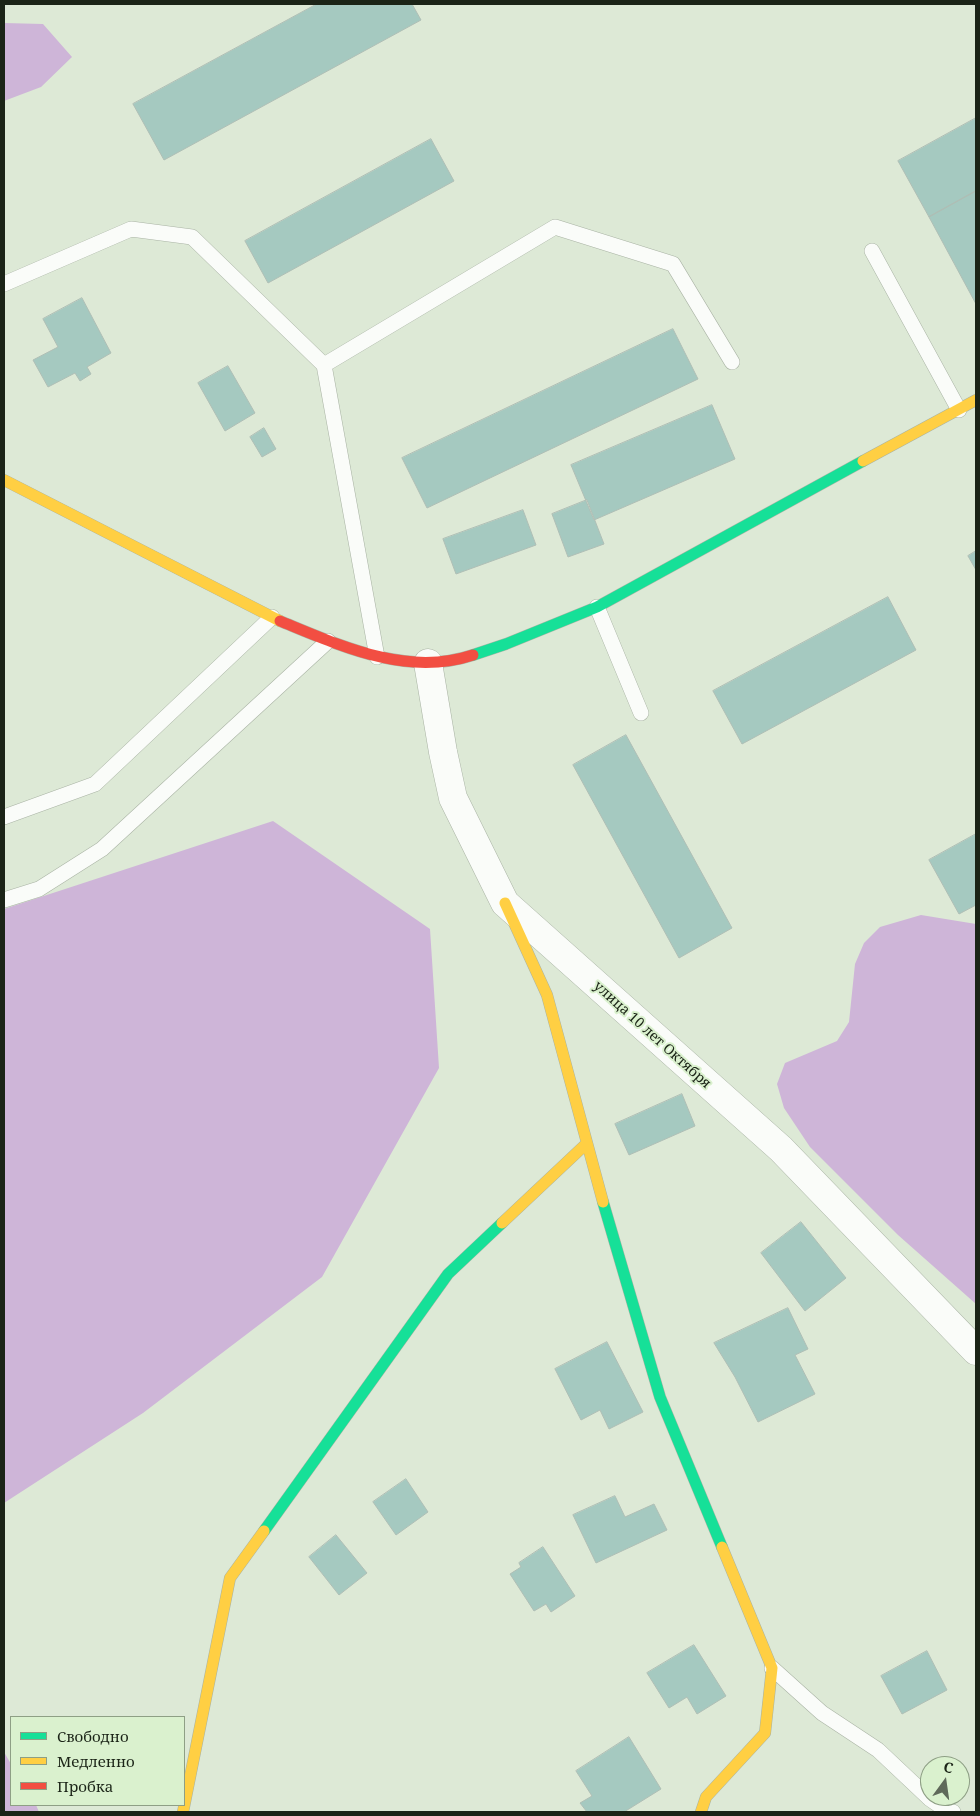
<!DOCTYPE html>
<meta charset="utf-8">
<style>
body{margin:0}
#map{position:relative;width:980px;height:1816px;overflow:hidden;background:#dde9d6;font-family:"Noto Serif",serif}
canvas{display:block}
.frame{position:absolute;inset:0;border:5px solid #1b2417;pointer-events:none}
.legend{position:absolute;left:10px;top:1716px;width:175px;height:90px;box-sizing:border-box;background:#daf1ce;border:1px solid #8e9f85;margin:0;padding:6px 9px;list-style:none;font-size:15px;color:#1b2417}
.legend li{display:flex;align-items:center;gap:10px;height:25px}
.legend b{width:25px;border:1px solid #8e9f85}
.north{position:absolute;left:920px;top:1756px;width:50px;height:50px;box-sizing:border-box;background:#daf1ce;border:1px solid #8e9f85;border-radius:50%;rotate:14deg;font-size:14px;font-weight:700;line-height:20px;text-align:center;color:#1b2417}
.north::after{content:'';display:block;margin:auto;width:18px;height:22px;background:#5f695a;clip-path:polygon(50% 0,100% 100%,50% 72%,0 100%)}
</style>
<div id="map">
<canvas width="980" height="1816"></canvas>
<div class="frame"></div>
<ul class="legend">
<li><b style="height:6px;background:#16e098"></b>Свободно</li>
<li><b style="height:6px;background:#ffcf43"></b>Медленно</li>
<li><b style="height:6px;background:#f24e42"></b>Пробка</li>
</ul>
<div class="north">С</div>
</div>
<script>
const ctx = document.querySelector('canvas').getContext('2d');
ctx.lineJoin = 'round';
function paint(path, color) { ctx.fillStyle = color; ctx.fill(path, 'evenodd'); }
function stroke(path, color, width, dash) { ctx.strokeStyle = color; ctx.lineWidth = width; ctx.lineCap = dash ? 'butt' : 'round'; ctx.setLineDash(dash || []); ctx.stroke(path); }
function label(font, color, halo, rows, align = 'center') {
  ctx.font = font + ' "Noto Serif",serif'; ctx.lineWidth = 4; ctx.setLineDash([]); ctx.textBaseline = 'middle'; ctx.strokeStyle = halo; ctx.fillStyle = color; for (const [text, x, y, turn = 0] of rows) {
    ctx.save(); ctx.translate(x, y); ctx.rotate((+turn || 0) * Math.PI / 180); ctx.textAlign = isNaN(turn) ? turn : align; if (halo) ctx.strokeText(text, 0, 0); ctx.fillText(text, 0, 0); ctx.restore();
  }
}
paint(new Path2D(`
 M4 23 43 24 72 57 41 87 4 101Z
 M273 821 430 929 439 1068 322 1277 143 1413 4 1503V909Z
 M921 915 976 924V1304L898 1235 810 1147 784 1108 777 1084 785 1063 837 1041 849 1022 855 964 864 943 880 927Z
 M4 1752 11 1764V1805H36L39 1812H4Z`), '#ceb5d8');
const building = new Path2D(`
 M317 4H412L421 20 164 160 133 104Z
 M976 118V191L929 217 898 161Z
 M431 139 454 181 268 283 245 241Z
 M976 191V304L929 217Z
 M82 298 111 353 87 367 91 374 80 381 75 373 48 387 33 360 58 347 43 319Z
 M673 329 698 379 427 508 402 458Z
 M228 366 255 413 225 431 198 383Z
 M712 405 735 459 594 520 571 465Z
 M264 428 276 449 262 457 250 437Z
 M587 500 604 544 568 557 552 514Z
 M523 510 536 545 456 574 443 539Z
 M976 551V570L968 556Z
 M888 597 916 650 742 744 713 691Z
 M626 735 732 928 679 958 573 765Z
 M976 834V905L959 914 929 860Z
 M682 1094 695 1126 629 1155 615 1124Z
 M801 1222 846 1278 805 1311 761 1253Z
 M788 1308 808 1349 795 1355 815 1394 758 1422 735 1377 714 1343Z
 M607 1342 643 1412 609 1429 600 1410 581 1420 555 1369Z
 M406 1479 428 1512 396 1535 373 1502Z
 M615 1496 625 1517 654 1504 667 1530 596 1563 573 1515Z
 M336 1535 367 1573 339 1595 309 1557Z
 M543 1547 575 1596 551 1612 546 1604 534 1611 510 1574 521 1567 519 1563Z
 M694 1645 726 1696 697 1714 687 1697 669 1708 647 1673Z
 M927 1651 947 1690 902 1714 881 1676Z
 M629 1737 661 1789 624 1812H587L580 1803 592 1796 576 1771Z`);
paint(building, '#a5c9c0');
stroke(building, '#afbeb5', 1);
const lane = new Path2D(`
 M872 251 959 410
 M4 284 131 229 192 237 324 365 377 657
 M324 365 555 227 673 264 732 362
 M597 607 641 713
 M4 817 95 784 272 617
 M4 900 39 889 102 849 328 641
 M772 1668 822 1713 878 1750 930 1799 946 1810 953 1812`);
const street = new Path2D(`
 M428 663 443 752 453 798 505 903 781 1149 976 1351`);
const fast = new Path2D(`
 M473 655 506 644 597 607 863 461
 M603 1202 660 1397 722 1547
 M264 1531 448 1274 502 1223`);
const slow = new Path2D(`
 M863 461 976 400
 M4 480 280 621
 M505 903 547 995 603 1202
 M502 1223 586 1144
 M183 1812 230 1578 264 1531
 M701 1812 706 1797 765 1733 772 1668 722 1547`);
const jam = new Path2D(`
 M280 621C341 646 407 677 473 655`);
stroke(lane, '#a9b3a4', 16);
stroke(street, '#a9b3a4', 29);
stroke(fast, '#a9b3a4', 12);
stroke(slow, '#a9b3a4', 12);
stroke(jam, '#a9b3a4', 12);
stroke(lane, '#fafcf9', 15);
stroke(street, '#fafcf9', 28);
stroke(fast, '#16e098', 11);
stroke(slow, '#ffcf43', 11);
stroke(jam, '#f24e42', 11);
label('14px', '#1b2417', '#daf1ce', [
 ["улица 10 лет Октября",652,1035,42]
]);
</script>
